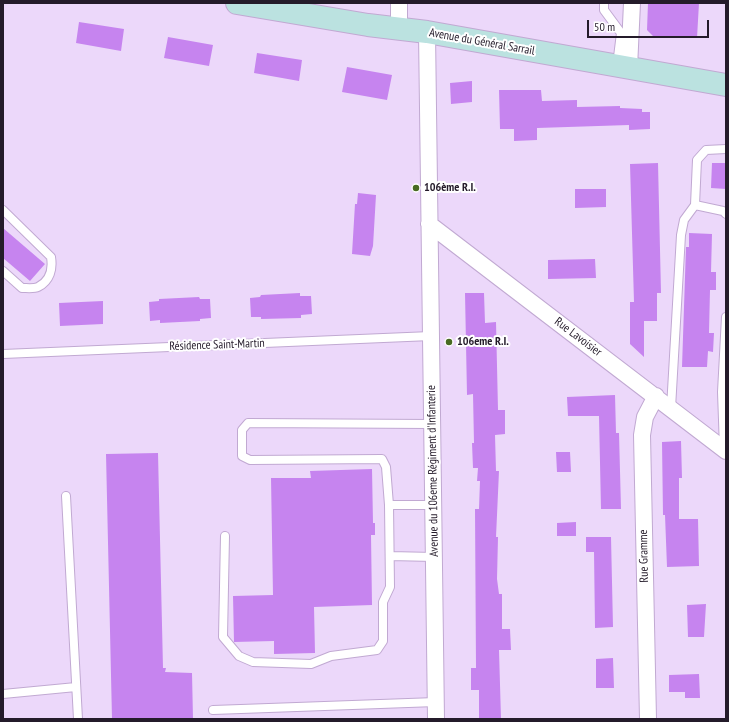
<!DOCTYPE html>
<meta charset="utf-8">
<style>
body{margin:0}
#map{position:relative;width:729px;height:722px;overflow:hidden;background:#ecd8fa;font-family:"PT Sans Narrow",sans-serif}
canvas{display:block}
.frame{position:absolute;inset:0;border:4px solid #241b2a;pointer-events:none}
.scale{position:absolute;left:587px;top:20px;width:122px;height:18px;box-sizing:border-box;border:2px solid #241b2a;border-top:0;padding-left:5px;font-size:12px;line-height:14px;white-space:nowrap;color:#241b2a;-webkit-text-stroke:3px #fff;paint-order:stroke}
</style>
<div id="map">
<canvas width="729" height="722"></canvas>
<div class="frame"></div>
<div class="scale">50 m</div>
</div>
<script>
const ctx = document.querySelector('canvas').getContext('2d');
ctx.lineJoin = 'round';
function paint(path, color) { ctx.fillStyle = color; ctx.fill(path, 'evenodd'); }
function stroke(path, color, width, dash) { ctx.strokeStyle = color; ctx.lineWidth = width; ctx.lineCap = dash ? 'butt' : 'round'; ctx.setLineDash(dash || []); ctx.stroke(path); }
function label(font, color, halo, rows, align = 'center') {
  ctx.font = font + ' "PT Sans Narrow",sans-serif'; ctx.lineWidth = 4; ctx.setLineDash([]); ctx.textBaseline = 'middle'; ctx.strokeStyle = halo; ctx.fillStyle = color; for (const [text, x, y, turn = 0] of rows) {
    ctx.save(); ctx.translate(x, y); ctx.rotate((+turn || 0) * Math.PI / 180); ctx.textAlign = isNaN(turn) ? turn : align; if (halo) ctx.strokeText(text, 0, 0); ctx.fillText(text, 0, 0); ctx.restore();
  }
}
paint(new Path2D(`
 M648 3H699L697 38 653 36 647 30Z
 M79 22 124 29 121 51 76 43Z
 M168 37 213 45 209 66 164 58Z
 M257 53 302 60 299 81 254 73Z
 M347 67 392 75 387 100 342 92Z
 M472 81V102L451 104 450 83Z
 M499 90H541L542 101 577 100V107L620 106V108L642 109V112H650V129L629 130V125L537 128V140L514 141V129H500Z
 M658 163 661 293H657V321H644V357L630 344V302H634L630 164Z
 M712 163H726V189L711 188Z
 M575 189H606V207L575 208Z
 M358 193 376 195 373 246 370 256 352 254 355 204H357Z
 M3 228 45 264 30 281 3 258Z
 M689 233 712 234 711 272H716V290H710L709 333H714L713 352 708 351 707 367H682L686 247H689Z
 M595 259 596 278 548 279V260Z
 M300 293V296H311L312 314 301 315V318L261 319V317H251L250 298 260 297 261 295Z
 M465 293H484L485 323 496 322 498 410H505V434L495 435 496 471H499L496 537H498L497 579 499 594H502V629H510L511 650H499L501 719H479V690H471V668H476L475 509H479L480 481H477L478 468H473L472 443H474L473 394 467 395Z
 M199 297 200 299H210L211 318 200 319V321L160 323V320L150 321 149 302 159 301V299Z
 M103 301V324L60 326 59 303Z
 M615 395 616 433H619L621 509H601L599 416H568L567 397Z
 M681 441 682 478H679V519H698L699 566 667 567 665 515H663L662 442Z
 M556 452H570L571 472H557Z
 M158 453 163 668H166L165 672 192 673 193 719H112L106 454Z
 M372 469 373 523H375V535H371L372 605 314 607 315 653 274 654V641L234 642 233 596 273 595 271 478H311L310 471Z
 M576 522V536H557V523Z
 M586 537H611L613 627 595 628 594 552H586Z
 M706 604 704 637H688L687 605Z
 M613 658 614 688H596V659Z
 M699 674 700 698H685V692H669V675Z`), '#c684ef');
const lane = new Path2D(`
 M604 3V10L621 33 617 65
 M695 205 697 160 706 150 726 149
 M3 210 51 257C53 269 50 281 38 287 34 289 27 288 22 288L3 271
 M3 354 431 336
 M671 408 681 235 684 220 695 205 723 211 726 214
 M724 448 722 392 726 317
 M66 496 78 719
 M389 505H434
 M225 536 223 637 239 656 253 662 311 664 331 656 377 650 383 641V602L390 587 389 505 386 467 382 459 250 460 242 456V430L248 423 432 424
 M390 556 434 557
 M3 694 76 687
 M213 710 436 702`);
const street = new Path2D(`
 M399 3V28
 M427 32 436 719
 M629 68 632 3
 M429 224 726 451
 M648 719 642 435 645 417 656 396`);
const secondary = new Path2D(`
 M237 3 368 25 427 32 726 85`);
stroke(lane, '#c1a9d2', 10);
stroke(street, '#c1a9d2', 18);
stroke(secondary, '#c1a9d2', 24);
stroke(lane, '#fff', 8);
stroke(street, '#fff', 16);
stroke(secondary, '#bbe2e0', 22);
for (const [x, y, r, color] of [
 [416,188,4,"#486a22"],
 [449,342,4,"#486a22"]
]) { const dot = new Path2D(); dot.arc(x, y, r, 0, 2 * Math.PI); ctx.fillStyle = color; ctx.fill(dot); stroke(dot, '#fff', 1.5); }
label('12px', '#241b2a', '#fff', [
 ["Avenue du Général Sarrail",482,42,10],
 ["Rue Lavoisier",578,337,37],
 ["Résidence Saint-Martin",217,345,-2],
 ["Avenue du 106eme Régiment d'Infanterie",433,471,-91],
 ["Rue Gramme",644,556,-91]
]);
label('bold 12px', '#241b2a', '#fff', [
 ["106ème R.I.",424,188],
 ["106eme R.I.",457,342]
], 'left');
</script>
